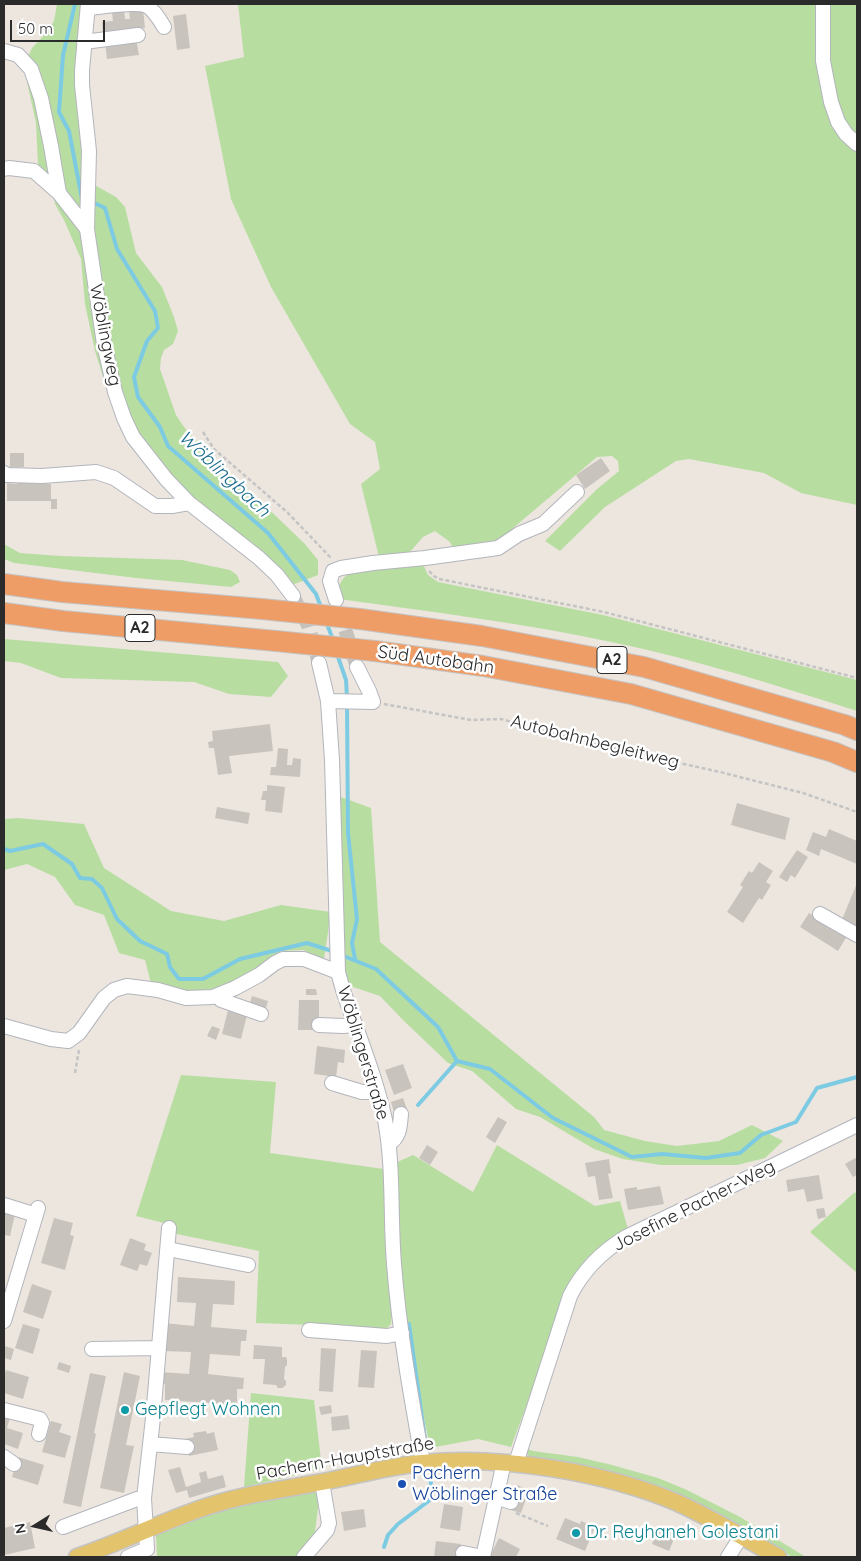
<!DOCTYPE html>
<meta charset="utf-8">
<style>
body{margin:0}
#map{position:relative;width:861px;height:1561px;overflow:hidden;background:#ece6df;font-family:Quicksand,sans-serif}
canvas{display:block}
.frame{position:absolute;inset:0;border:5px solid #2b2b2b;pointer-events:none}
.north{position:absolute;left:10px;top:1501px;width:50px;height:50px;-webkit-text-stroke:4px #fff;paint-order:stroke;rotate:260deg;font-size:14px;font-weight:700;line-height:20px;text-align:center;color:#2b2b2b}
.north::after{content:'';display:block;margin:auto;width:18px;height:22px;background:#2b2b2b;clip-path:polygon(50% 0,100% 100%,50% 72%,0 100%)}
.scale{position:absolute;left:10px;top:20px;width:95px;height:22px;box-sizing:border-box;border:2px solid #2b2b2b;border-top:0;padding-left:6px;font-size:15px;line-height:18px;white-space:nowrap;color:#2b2b2b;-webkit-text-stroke:4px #fff;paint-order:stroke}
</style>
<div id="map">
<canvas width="861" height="1561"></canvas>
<div class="frame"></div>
<div class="north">N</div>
<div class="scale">50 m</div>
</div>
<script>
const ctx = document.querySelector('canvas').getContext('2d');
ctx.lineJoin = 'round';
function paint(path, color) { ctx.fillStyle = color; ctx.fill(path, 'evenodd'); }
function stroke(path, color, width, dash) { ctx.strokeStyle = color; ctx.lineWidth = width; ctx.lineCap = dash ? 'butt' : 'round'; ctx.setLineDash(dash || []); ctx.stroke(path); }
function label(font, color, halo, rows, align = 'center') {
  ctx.font = font + ' Quicksand,sans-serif'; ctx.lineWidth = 5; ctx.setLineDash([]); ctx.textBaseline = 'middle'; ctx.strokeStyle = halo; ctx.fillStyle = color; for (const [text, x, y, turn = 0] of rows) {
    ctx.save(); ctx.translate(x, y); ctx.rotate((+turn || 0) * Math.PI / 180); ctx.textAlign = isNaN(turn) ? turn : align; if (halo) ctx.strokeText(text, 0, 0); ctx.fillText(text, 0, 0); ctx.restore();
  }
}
paint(new Path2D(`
 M57 4H83L82 178 116 197 125 207 136 253 162 287 174 317 178 331 173 344 164 350 161 358 160 369 176 415 184 427 207 452 255 496 305 544 318 560V575L292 585 193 499 170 476 138 434 128 416 117 378 104 380 95 351 85 304 81 259 64 220 55 204 51 180 38 164 36 123 27 82V59L32 48 47 32 54 21Z
 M238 4H857V505L801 493 764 473 689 459 676 461 605 507 560 551 545 541 597 489 619 471 618 461 612 456 597 457 512 529 506 541 453 548 450 542 435 531 423 537 410 552 379 557 361 484 380 469 375 442 350 424 271 287 231 199 205 66 244 57Z
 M4 544 20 553 61 556 182 560 230 570 237 575 240 582 231 587 136 578 14 563 4 559Z
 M423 564 428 575 438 582 603 615 857 680V711C778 686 698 660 616 643 525 623 431 612 339 599 339 585 339 579 352 572Z
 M4 639 278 662 288 676 271 697 229 694 194 682 61 678 21 663 4 661Z
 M338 796 371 808 380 942 594 1117 604 1130 645 1141 677 1146 719 1141 752 1125 783 1141 765 1158 737 1165H661L623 1159 594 1149 540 1117 516 1109 472 1071 448 1063 403 1020 380 996 347 985 342 968Z
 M18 818 84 824 104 868 171 911 224 921 281 905 331 912 324 959 303 950 281 951 261 966 223 987 191 992 151 983 145 960 119 953 104 915 75 905 55 877 27 864 4 870V819Z
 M181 1075 276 1082 270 1153 384 1169C384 1203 384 1237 387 1270 388 1288 393 1306 391 1324L386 1329 343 1326 256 1323 259 1251 172 1233V1225L136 1216Z
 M497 1145 595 1206 620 1201 628 1229 602 1245 586 1259 566 1290 538 1374 511 1447 478 1439 430 1448 407 1331 396 1247 395 1163 413 1155 473 1192Z
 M855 1192 857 1196V1273L810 1232Z
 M251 1393 314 1400 322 1469 244 1487Z
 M525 1448 533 1451 578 1457 612 1465 658 1478 687 1490 740 1517 806 1557H792L736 1523 684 1497 655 1485 610 1471 577 1464 530 1458 526 1452Z
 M314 1489 319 1500 315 1532 297 1557H157L156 1535 230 1507Z`), '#b8dda1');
stroke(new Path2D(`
 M75 4 63 55 59 112 69 131 82 199
 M90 201 105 208 117 249 155 311 158 328 147 341 134 377 138 397 160 427 168 446 268 533 316 594 322 610
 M326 621 333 640
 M337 654 346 680 347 698
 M347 705 348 833 357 919 352 943 355 959
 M4 849 10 851 43 844 72 864 80 878 92 879 102 888 117 919 140 941 167 954 170 967 179 979H203L240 959 307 943 335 952
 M341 955 376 969 438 1027 457 1061 490 1069 553 1118 632 1157 662 1154 706 1158 740 1153 761 1135 796 1122 817 1088 857 1077
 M418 1105 457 1061
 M409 1324 425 1439
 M384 1547 388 1535 398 1524 430 1500 431 1478`), '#7dcbe3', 4);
paint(new Path2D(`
 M143 9 145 28 103 33 102 22 113 21 112 13 124 11 125 19H130L129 10Z
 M186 14 190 48 177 50 173 16Z
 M136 38 139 55 107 59 105 42Z
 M10 453H24V467H10Z
 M601 458 610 471 585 489 576 475Z
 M17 481H31V483L51 484V499H57V509H51V501H7V483L17 484Z
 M270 724 273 751 229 756 232 773 218 775 214 748H209L208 742 213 741 212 731Z
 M278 748 288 749 287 765H292L293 758 301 759 300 777 270 775 271 767H276Z
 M267 785 285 787 282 813 265 811 266 800H261L263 791H267Z
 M737 803 790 818 785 840 731 825Z
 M217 807 250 813 248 824 215 818Z
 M829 829 857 841V864L821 849 819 856 806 850 813 832 826 837Z
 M797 850 808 857 795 878 791 875 787 882 779 877Z
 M759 862 773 871 766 882 771 885 762 900 759 898 743 923 727 912 743 887 740 885 749 871 752 873Z
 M857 883V928L841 922Z
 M809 913 847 936 838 951 800 927Z
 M306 989H316L317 995H306Z
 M252 996 268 1001 265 1012 249 1007Z
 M299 1000H319V1030H298Z
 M229 1006 248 1011 241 1039 222 1034Z
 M212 1026 220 1029 216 1040 207 1036Z
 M317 1046 345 1050 344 1063 338 1062 336 1077 314 1074Z
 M403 1064 412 1088 394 1095 385 1070Z
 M403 1098 408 1112 395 1116 391 1102Z
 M498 1117 507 1122 495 1143 486 1137Z
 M427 1145 438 1152 430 1165 419 1158Z
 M857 1157V1175L853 1177 845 1164Z
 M609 1159 611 1173 608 1174 613 1198 599 1200 595 1176 588 1177 585 1163Z
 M819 1175 823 1199 807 1202 804 1189 788 1192 786 1180Z
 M660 1186 664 1204 628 1210 624 1189 637 1187V1190Z
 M824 1208 826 1217 818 1219 816 1209Z
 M4 1211 15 1214 10 1236 4 1235Z
 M54 1218 73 1223 70 1235 74 1236 65 1270 41 1263Z
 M130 1238 146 1244 144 1250 152 1253 147 1266 140 1264 137 1271 120 1265Z
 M178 1277 235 1281 234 1305 213 1304 211 1327 247 1330 246 1341H241L240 1356 210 1354 208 1374 244 1378 243 1389H237V1405L165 1400V1384H159L160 1372 189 1374 191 1352 163 1351 164 1323 194 1326 196 1303 177 1302Z
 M32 1284 52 1291 43 1319 23 1312Z
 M23 1324 40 1329 33 1354 15 1348Z
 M254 1345 282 1347V1357H286L287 1360V1365L285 1367 284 1379 286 1381V1385L282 1388H278L276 1385 263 1384 265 1359H253Z
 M5 1346 14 1349 11 1360 4 1358Z
 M321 1348 336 1349 333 1392 319 1391Z
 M361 1350 377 1351 374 1388 358 1387Z
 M59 1362 71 1366 69 1373 57 1369Z
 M6 1370 29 1377 23 1399 4 1393V1377Z
 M124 1372 140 1376 126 1445 134 1446 124 1493 100 1488Z
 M90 1373 106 1376 94 1433 96 1434 81 1507 63 1503Z
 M331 1405 332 1413 321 1415 319 1407Z
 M4 1412 11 1414 7 1428 23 1433 18 1449 4 1444Z
 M348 1415 350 1429 332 1431 331 1417Z
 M51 1421 62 1424 59 1432 71 1436 65 1458 42 1452Z
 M206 1431 207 1434 214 1432 218 1450 189 1456 185 1439 194 1437 193 1433Z
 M18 1457 44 1465 38 1485 12 1477Z
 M180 1467 186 1487 201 1482 199 1473 206 1471 208 1479 223 1475 226 1487 189 1498 187 1490 176 1493 168 1470Z
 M517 1485 529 1490 521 1513 508 1509Z
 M483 1491 493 1493 490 1503 480 1501Z
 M444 1504 463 1507 460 1531 440 1528Z
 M364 1509 366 1527 344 1531 341 1512Z
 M565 1518 580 1524 581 1521 595 1527 585 1551 556 1539Z
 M30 1522 35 1548 4 1555V1528Z
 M659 1527 676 1534 669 1551 652 1544Z
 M499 1538 520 1549 516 1557H493L490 1556Z
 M436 1541 461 1544 459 1557H434Z`), '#c8c4bd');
stroke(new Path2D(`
 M293 596 308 625 319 663
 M339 610 357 667`), '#c5c1bb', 14, [14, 7]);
const minor = new Path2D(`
 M88 4 82 70V85L89 151 87 229 104 344 115 392 124 418 133 437 166 479 189 503 259 558 277 575 293 596
 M823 4V61L831 102 838 122 846 134 857 144
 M88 8C101 7 136 1 147 6 154 10 160 20 164 27
 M84 42 138 35
 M4 51 18 55 31 69 41 98 51 146 59 193
 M4 169 9 168 34 171 59 193 87 229
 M4 473 7 475 42 476 96 472 114 478 155 506H172L189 503
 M336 600 330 581 333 571 341 568 373 563 425 558 498 548 519 534 543 524 577 492
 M319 663 328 701 332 760 338 972 343 990C357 1032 376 1077 385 1120 394 1167 390 1216 394 1264 399 1330 411 1397 423 1463
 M328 701 373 702 369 691 357 667
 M820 914 857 935
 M219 995 221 1000 261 1014
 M319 1025 343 1026 354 1025
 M4 1026 51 1039 68 1041 79 1033 104 998 114 990 127 986 158 990 186 998 213 997 235 988 259 975 275 963 283 959H304L338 972
 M332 1083 362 1092H377
 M389 1143C400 1138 400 1125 401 1114
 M4 1205 36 1215
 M168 1249 248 1265
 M4 1321 38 1208
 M309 1330 387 1336 402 1333
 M92 1349 159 1348
 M4 1410 40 1419 42 1423 39 1434
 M150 1444 187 1447
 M4 1457 14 1464
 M516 1463 570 1296C583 1270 601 1252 626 1237L857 1125
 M496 1497 511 1502
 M63 1527 137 1499 144 1498
 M463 1553 483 1557
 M128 1557 147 1549 144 1498 153 1418 169 1228
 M304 1557 327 1530 329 1523 322 1482
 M483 1557 504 1462
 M728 1557 742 1535`);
const major = new Path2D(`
 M77 1557C128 1540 176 1514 229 1500 259 1492 291 1488 322 1482 355 1476 389 1466 422 1463 502 1455 605 1472 678 1503 713 1519 745 1538 778 1557`);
const highway = new Path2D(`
 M4 584 62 592 262 609
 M4 613 63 621 276 641
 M360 619 482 636 644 667 845 725 857 730
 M375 651 483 666 631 694 833 752 857 762`);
stroke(minor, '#b3b5bd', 16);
stroke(major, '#c4c4c4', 19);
stroke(highway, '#c4c4c4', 22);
stroke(new Path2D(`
 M203 432 214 449 287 512 331 558
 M429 571 434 576 439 579 604 612 857 678
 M384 704 471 720 501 719 593 744 720 772 803 793 857 812
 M75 1073 79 1050
 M516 1513 548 1526`), '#c4c4c4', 2.5, [4, 2.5]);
stroke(minor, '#fff', 14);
stroke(major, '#e3c46d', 16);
stroke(highway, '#ef9d67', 20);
const highwayBridge = new Path2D(`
 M262 609 360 619
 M276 641 375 651`);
stroke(highwayBridge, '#c4c4c4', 22, []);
stroke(highwayBridge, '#ef9d67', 20);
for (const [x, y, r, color] of [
 [125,1410,5,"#0f9aa8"],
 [402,1484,5,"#1a4fb4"],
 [576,1533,5,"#0f9aa8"]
]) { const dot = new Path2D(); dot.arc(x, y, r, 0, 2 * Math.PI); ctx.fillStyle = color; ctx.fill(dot); stroke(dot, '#fff', 2); }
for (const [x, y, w] of [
 [140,628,30],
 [612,660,30]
]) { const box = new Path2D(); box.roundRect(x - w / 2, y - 13.5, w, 27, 4); ctx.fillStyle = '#fff'; ctx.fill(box); stroke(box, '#2b2b2b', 1); }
label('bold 16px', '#2b2b2b', null, [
 ["A2",140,628],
 ["A2",612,660]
]);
label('18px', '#2b2b2b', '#fff', [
 ["Wöblingweg",105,335,79],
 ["Süd Autobahn",436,660,8],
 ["Autobahnbegleitweg",595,742,14],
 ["Wöblingerstraße",363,1053,73],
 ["Josefine Pacher-Weg",694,1206,-27],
 ["Pachern-Hauptstraße",345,1459,-10]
]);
label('18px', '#0d838f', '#fff', [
 ["Gepflegt Wohnen",135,1410],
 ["Dr. Reyhaneh Golestani",586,1533]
], 'left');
label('18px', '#164399', '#fff', [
 ["Pachern",412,1474],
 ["Wöblinger Straße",412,1495]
], 'left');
label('italic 19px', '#1b6c90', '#fff', [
 ["Wöblingbach",224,474,43]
]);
</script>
